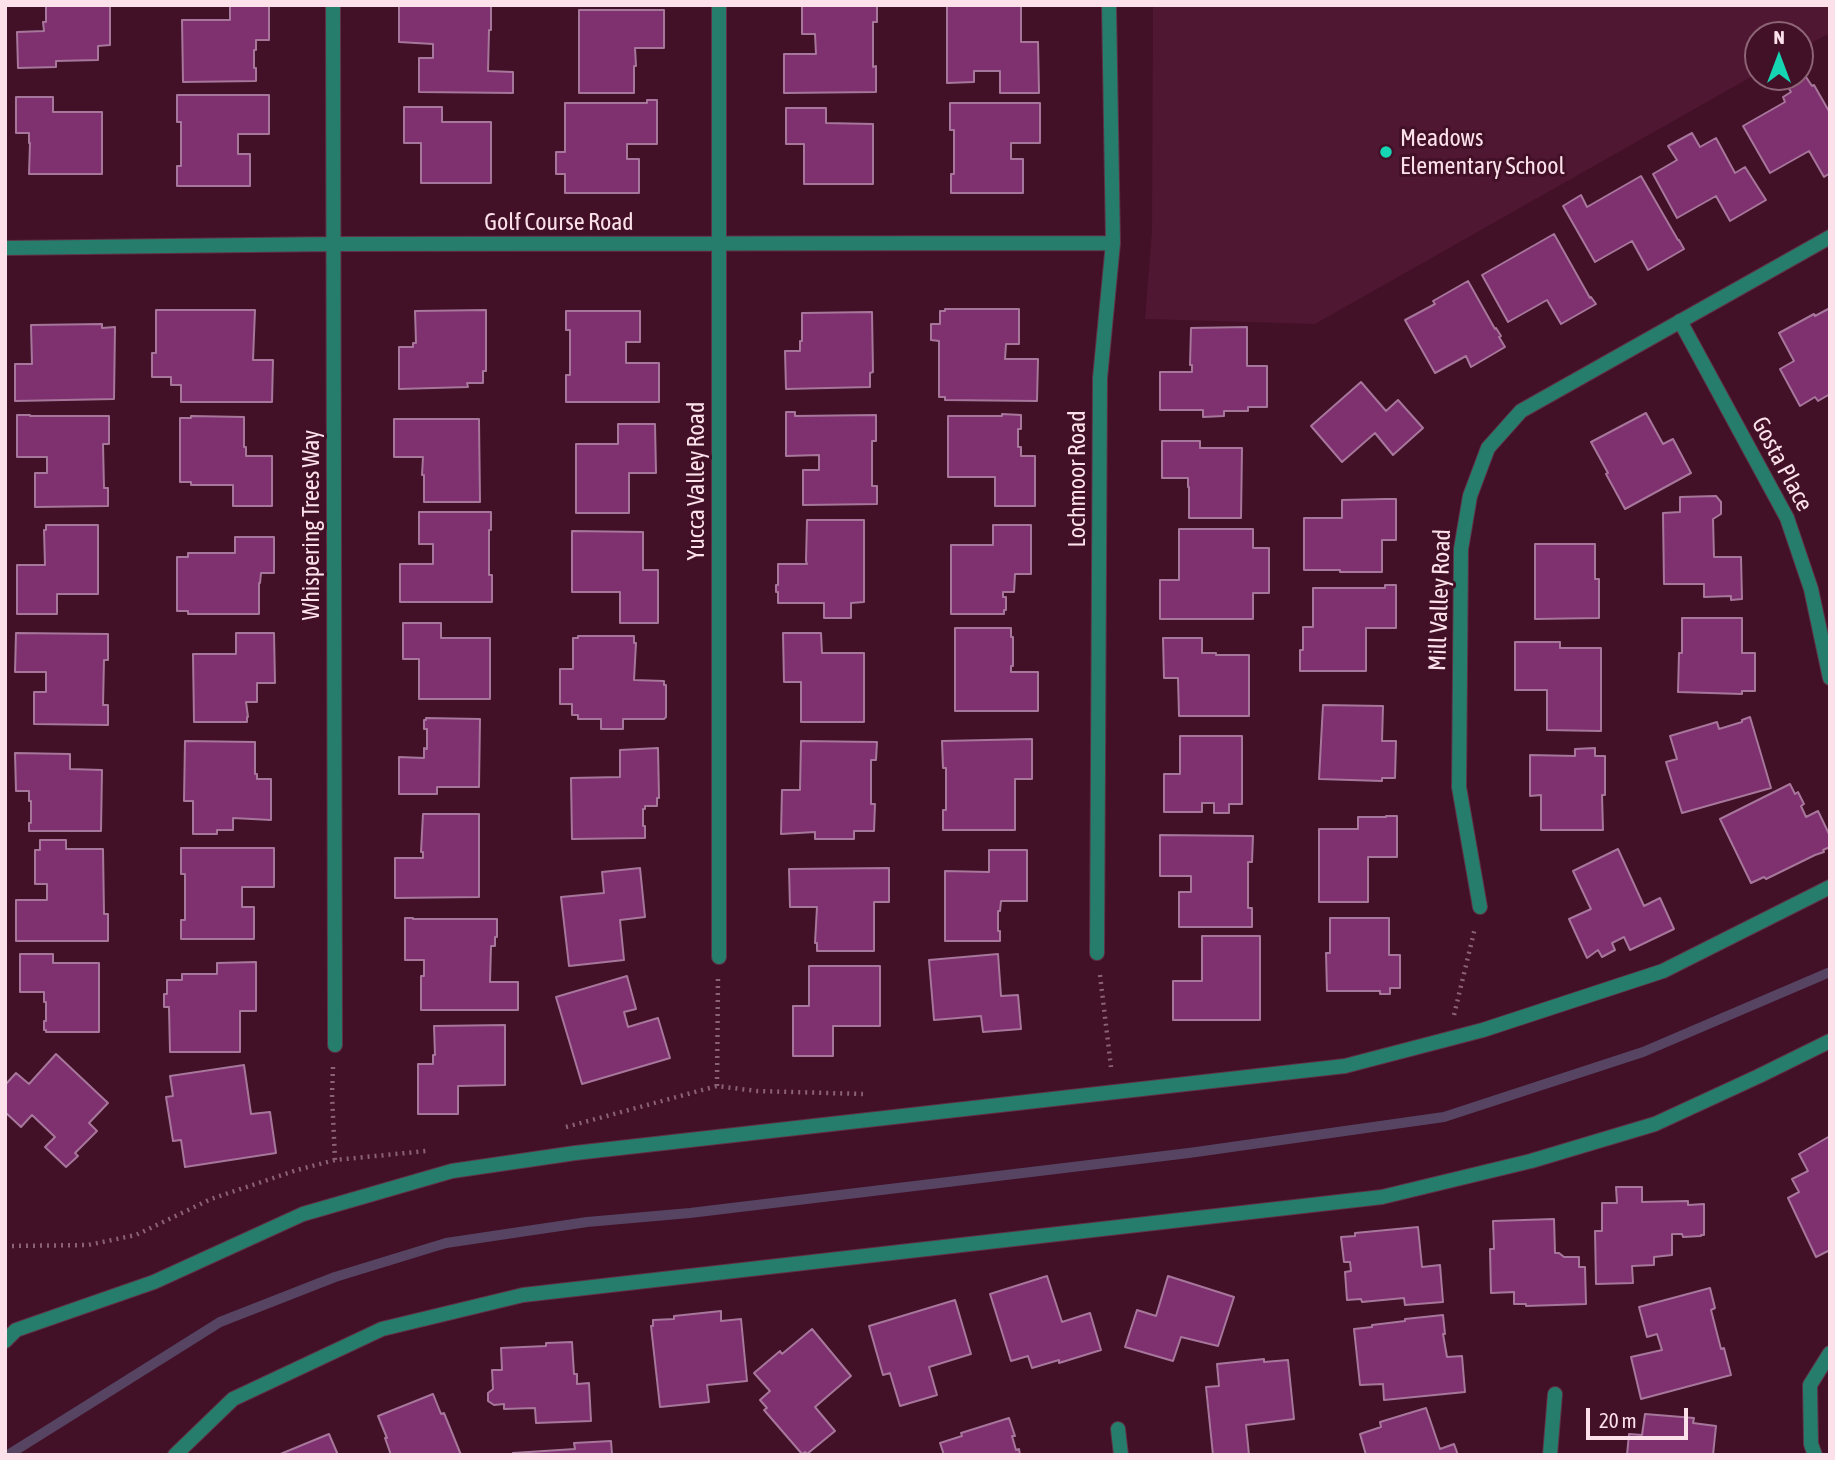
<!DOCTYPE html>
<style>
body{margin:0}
#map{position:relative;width:1835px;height:1460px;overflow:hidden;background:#421027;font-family:"Asap Condensed",sans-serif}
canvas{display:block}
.frame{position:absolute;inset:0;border:7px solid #fce1ea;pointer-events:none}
.north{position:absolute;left:1744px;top:21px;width:70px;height:70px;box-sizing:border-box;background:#421027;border:2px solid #8c6475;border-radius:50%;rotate:0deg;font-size:19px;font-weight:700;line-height:28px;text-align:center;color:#fce1ea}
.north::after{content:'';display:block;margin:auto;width:24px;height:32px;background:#15d5b3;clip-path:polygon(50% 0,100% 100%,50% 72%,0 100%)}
.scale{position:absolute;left:1586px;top:1408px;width:102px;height:32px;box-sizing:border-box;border:4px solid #fce1ea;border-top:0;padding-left:9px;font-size:21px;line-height:24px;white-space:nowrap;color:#fce1ea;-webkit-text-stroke:5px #421027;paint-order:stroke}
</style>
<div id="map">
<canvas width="1835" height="1460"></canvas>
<div class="frame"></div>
<div class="north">N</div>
<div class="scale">20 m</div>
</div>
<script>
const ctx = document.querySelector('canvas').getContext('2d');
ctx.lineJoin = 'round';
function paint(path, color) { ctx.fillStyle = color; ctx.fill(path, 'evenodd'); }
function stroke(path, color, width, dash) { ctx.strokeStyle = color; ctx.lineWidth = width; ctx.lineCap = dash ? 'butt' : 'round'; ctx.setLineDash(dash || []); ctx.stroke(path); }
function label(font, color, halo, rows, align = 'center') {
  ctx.font = font + ' "Asap Condensed",sans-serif'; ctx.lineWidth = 6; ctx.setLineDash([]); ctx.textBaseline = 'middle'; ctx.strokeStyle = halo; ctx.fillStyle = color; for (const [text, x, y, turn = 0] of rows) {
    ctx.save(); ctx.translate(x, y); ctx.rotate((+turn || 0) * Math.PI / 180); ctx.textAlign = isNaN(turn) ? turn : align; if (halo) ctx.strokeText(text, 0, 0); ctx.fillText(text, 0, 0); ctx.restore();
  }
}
paint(new Path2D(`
 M1153 5H1830V33L1800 49V35H1758V73L1315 324 1145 319 1152 231Z`), '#501732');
stroke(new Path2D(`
 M8 1455 220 1322 335 1277 446 1243 587 1222 690 1213 1189 1153 1444 1117 1643 1052 1830 972`), '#564462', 10);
const building = new Path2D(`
 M46 5H110V45L98 46V60L56 61V67L18 68 17 32 44 31 43 22H46Z
 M230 5H269V40H256V50H254V68H256V81L183 82 182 20H230Z
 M399 5H491V30H489L488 71 513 72V93L419 92V58H433V44L399 42Z
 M802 5H877V22H873V67L876 66V92L784 93V54H816L815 34H802Z
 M947 5H1021V42H1038L1039 93H1000V71H974V82L947 83Z
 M579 10H664V48H635L636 66H634V93H579Z
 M1800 68 1812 86 1814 85 1830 113V173L1824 177 1809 151 1770 173 1743 126 1785 102 1783 97 1791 92 1782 78 1800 77Z
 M177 95H269V134H238V154H250V186H177V166H181V122H177Z
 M16 97H53V112H102V174H29L30 143H29V133H16Z
 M647 100H657V144H627V159H639V193H565V174H556V152H565V103H647Z
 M950 103H1040V143H1011V159H1023V193H951V174H954V130H950Z
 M404 107H442V122H491V183H421V143H404Z
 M786 108H826V123L873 124V184H804V144H786Z
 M1692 133 1700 147 1716 138 1735 173 1745 167 1766 200 1730 221 1716 196 1677 218 1653 174 1677 160 1668 146Z
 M1641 176 1678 240H1679L1684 249 1648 270 1632 241 1595 262 1563 206 1581 195 1587 207Z
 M1554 234 1590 298 1591 297 1596 304 1561 324 1547 300 1508 322 1482 275Z
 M1468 281 1495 329 1496 328 1501 336 1499 337 1505 347 1471 367 1466 356 1435 373 1405 320 1435 304 1433 301Z
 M1830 308V394L1818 401 1815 397 1800 406 1780 369 1794 361 1779 333 1814 314 1815 316Z
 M945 309H1019V344H1006L1005 359H1038L1037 401 945 400V397H939V341L931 340V324H940V311H945Z
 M156 310H255L253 360H273L272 402H181V385H171V377H152V353H156Z
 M486 310V371H483V383H467L468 387 399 389V347H413V343H416L415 311Z
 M566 311H640V342H626V363H659V402H566V375H570V330H566Z
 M872 312 873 372 870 373V387L786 389 785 351H800V341H802V313Z
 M102 324V328L115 327 114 399 15 401V364H32L31 325Z
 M1247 327V366H1267V407H1248V411H1224V416L1203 417V410H1160V372H1192V365H1190L1191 328Z
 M1361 382 1386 411 1398 400 1423 428 1393 455 1375 433 1342 462 1311 426Z
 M786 412H795V416L876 415V441H872V486H877V504L803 505V470H819V455L786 456Z
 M1646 413 1663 444 1673 439 1691 473 1625 509 1606 474 1608 473 1591 442Z
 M1002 414 1021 415V429H1018V447H1021V456H1035V506H995V477H948V416H1002Z
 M17 415H30V416H109V444H103L104 488H108V506L35 507V473H47V457H17Z
 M191 416 244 417V447H246V456H272V506H233V485H191V482H180V418H191Z
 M394 419H479L480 502H424V475H422L423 457H394Z
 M618 424H655L656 473H629V513H576V444H618Z
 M1162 441H1200V448H1242L1241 518H1189V487H1188V478H1162Z
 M1716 496 1721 502V514L1713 519 1714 557H1741L1742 599 1731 600V596L1704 597V584H1664L1663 513 1680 512V497Z
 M1385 499H1396V540H1382V572H1340V570H1304V518H1342V500Z
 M419 512H491V530H489V575H492V602H400V564H433V544H419Z
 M807 520H864V602L851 603V618H824V603H778V592H776V585H778V564H807L806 561Z
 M46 525H98V594H57V614H17V565H45L44 530H46Z
 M993 525H1031V574H1015L1014 592H1003V597H1006V610H1004V614H951V545H993Z
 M1179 529H1253V548H1269V593H1253V619H1160V580H1179Z
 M572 531 643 532V570H658V623H620V592H572Z
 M235 537H274V573H261L260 583H259V614H188V611H177V557H188V553H235Z
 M1535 544H1595V579H1599V618L1535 619Z
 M1385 585H1396V628H1366V671H1300V650H1303V627H1313V588H1385Z
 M1682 618H1742V653H1755V691H1742V694L1678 692 1679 653H1682Z
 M403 623H441V638H490V699H419V659H403Z
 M955 628H1011V637H1013V666H1011V672H1038V711H955Z
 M16 633 108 634V660H104L103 705H108V725L34 724V692H46V672H15Z
 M236 633H274L275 683H257V702H246L248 717H247V722H194L193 654H236Z
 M783 633H821L822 653H864V722H801V682H784Z
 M578 636H634V643H636L634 680 664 681V685H666V717L664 719H623V729H601V719H578V715H572V704H560V669H573V638H578Z
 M1163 638H1202V653H1216V655H1249V716H1179L1178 678H1164Z
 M1515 642H1560V648H1601V731L1547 730V690H1515Z
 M1323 705 1383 706 1382 741H1396L1395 778H1382V781L1319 779Z
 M1750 717 1771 788 1682 813 1666 762 1677 759 1670 736 1717 722 1719 729 1742 722V720Z
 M426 718 480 719 479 787H437V794H399V757L424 758V748L427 749V729H424V720H426Z
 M1180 736H1242V804H1229V813H1214V803H1202V812H1164V774H1180Z
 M1032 739V779H1015V830H943V810H946V768H943L942 741Z
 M185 741 255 742V774H257V779H271V820L233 818V830H217V834H193V801H184Z
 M801 741 877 742 876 760H871V804H875L874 831H854V839H815V832L781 834 782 790H800Z
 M658 748 659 798H657V806H645V809H643V826H645V838L572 839 571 778 620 777V750Z
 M1595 748V756H1605V795H1602L1603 830H1541V795L1530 796V755L1575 756V749Z
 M15 753 70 754V769L102 770 101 831H29V823H31V801H29V791H16Z
 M1790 784 1795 794 1798 792 1804 804 1801 806 1806 817 1818 811 1830 836V847L1823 850 1824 852 1815 855 1766 879 1764 877 1751 883 1720 819Z
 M423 814H479V897L395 898V858H423V852H421Z
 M1386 816H1397V857H1368V902H1319V829H1358V817H1386Z
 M1160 835 1253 836 1252 862H1248V908H1252V927H1179V892H1191V876H1160Z
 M40 840H66V849H103L104 914H108V941H16V900H47V884H35V850H40Z
 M181 848H274V887H242V907H254V939H181V920H185V874H181Z
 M1618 849 1644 906 1660 898 1674 929 1630 950 1624 937 1612 943 1615 950 1602 957 1598 950 1587 958 1569 919 1591 909 1573 871Z
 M989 850H1027V901H1001L1000 911H998V931H1000V941H945V871L989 872Z
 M640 868 645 917 620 920 624 960 569 966 561 897 604 893 602 872Z
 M889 868V902H874V951H817V943H815L817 907H790L789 869Z
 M405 918H413V919H497V937H495V946H491L490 982H518V1010H421V976H424V960H405Z
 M1330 918H1389V955H1400V988H1390V994H1380V991H1327L1326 953H1330Z
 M1202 936H1260V1020H1173V981H1202Z
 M20 954H53V963H99V1032H46V1030H44V1021H46V1002H44V992H20Z
 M998 954 1001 996 1018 995 1021 1029 983 1032 981 1016 934 1020 929 960Z
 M256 962V1011H240V1052H170L169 1007H164V994H167V980H182V974H217V963Z
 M809 966H880V1026H833V1056H793V1006H809Z
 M627 976 636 1009 624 1012 628 1027 658 1018 670 1058 582 1084 556 997Z
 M505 1025V1085L458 1086V1114H418V1064H433V1055H435L434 1026Z
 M56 1054 108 1103 89 1123 97 1131 75 1153 78 1156 66 1167 45 1147 55 1137 32 1115 21 1127 5 1112V1085L16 1073 29 1084Z
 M244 1065 251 1114 270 1112 276 1153 185 1167 181 1140 173 1141 166 1097 173 1096 170 1076Z
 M1830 1136V1250L1816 1257 1788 1198 1799 1192 1792 1179 1808 1171 1799 1154Z
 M1616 1187H1642V1202L1688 1201V1205L1704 1204V1235H1701V1236L1683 1237 1682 1234H1672V1255L1654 1257V1265L1632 1266 1633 1283 1596 1284 1595 1231H1602V1203H1617Z
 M1554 1219 1555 1253H1559L1564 1257H1579V1267H1585L1586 1304 1526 1306V1304H1514V1292L1491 1293 1490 1249H1494L1493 1221Z
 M1418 1227 1422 1267 1440 1265 1443 1302 1405 1305 1404 1298 1362 1302 1361 1299 1347 1300 1345 1272 1351 1271 1350 1262H1344L1341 1237 1355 1236V1233Z
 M1047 1276 1062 1322 1090 1313 1101 1350 1059 1363V1360L1032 1368 1028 1356 1011 1361 990 1294Z
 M1168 1276 1234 1297 1218 1346 1181 1337 1173 1361 1125 1347 1137 1310 1156 1316Z
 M1710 1288 1715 1308 1711 1310 1721 1349 1724 1348 1731 1375 1641 1399 1631 1357 1662 1350 1657 1334 1647 1337 1639 1307Z
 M955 1300 971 1354 929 1367 937 1395 900 1406 890 1373 883 1375 869 1326Z
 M721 1311V1321L741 1319 747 1381 707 1385 709 1402 660 1407 651 1326H653V1320L674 1319V1316Z
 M1443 1315 1445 1334H1443L1447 1357 1462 1356 1465 1392 1384 1400 1383 1384 1360 1385 1354 1329 1372 1327V1325L1405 1321V1319Z
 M812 1329 851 1376 815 1407 835 1431 807 1454 805 1452 802 1454 764 1410 767 1408 760 1400 770 1391 754 1373 780 1351 782 1354Z
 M572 1342 574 1374H577V1384L589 1383 591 1421 536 1423 535 1408 504 1409V1404L494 1405 488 1401V1393L493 1389 492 1370H502L501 1348 546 1346V1343Z
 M1264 1359V1362L1288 1360 1294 1419 1246 1425 1249 1455H1213L1206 1387 1219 1386 1217 1364Z
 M433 1394 441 1414 444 1413 461 1455H391L385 1438H387L378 1416Z
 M1426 1408 1440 1449 1454 1444 1458 1455H1366L1360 1434 1381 1427 1380 1422Z
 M1645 1414 1694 1418 1693 1423 1716 1426 1713 1455H1627L1629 1434 1642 1435Z
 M1009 1418 1015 1436H1012L1016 1450 1019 1449 1020 1455H944L940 1443 962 1436 961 1433Z
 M329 1434 338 1455H278Z
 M611 1441 612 1455H514L513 1453 575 1449 574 1443Z`);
paint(building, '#7e306f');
stroke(building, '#a7769b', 2);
const service = new Path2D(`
 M5 1341 16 1330 154 1282 303 1214 452 1171 575 1153 1345 1066 1483 1030 1663 971 1830 887
 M175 1455 233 1399 382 1329 523 1295 1382 1197 1531 1161 1655 1124 1759 1076 1830 1041`);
const minor = new Path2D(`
 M333 5 335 1045
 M5 248 332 244 1113 243
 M1680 321 1787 518 1811 589 1830 678
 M1480 907 1459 787 1461 549 1470 496 1488 448 1521 411 1830 237
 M1097 953 1100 378 1113 243 1109 5
 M719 957V5
 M1118 1429 1121 1455
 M1550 1455 1555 1394
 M1815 1455 1811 1444 1810 1385 1830 1353`);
stroke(service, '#603146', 16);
stroke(minor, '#603146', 16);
stroke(new Path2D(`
 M1100 975 1111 1067
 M1454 1015 1475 928
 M333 1067 332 1094 335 1160
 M717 1086 718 978
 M566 1127 717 1086 757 1091 863 1094
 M5 1246 88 1245 136 1235 211 1199 297 1170 335 1160 426 1151`), '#8b6274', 4.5, [2, 5]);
stroke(service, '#267d6b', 14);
stroke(minor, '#267d6b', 14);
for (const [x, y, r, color] of [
 [1386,152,7,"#15d5b3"]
]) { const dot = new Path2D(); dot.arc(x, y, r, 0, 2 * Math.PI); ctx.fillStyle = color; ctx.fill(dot); stroke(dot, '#421027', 2.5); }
label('24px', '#fce1ea', '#421027', [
 ["Meadows",1400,138],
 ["Elementary School",1400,166]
], 'left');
label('24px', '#fce1ea', '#421027', [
 ["Golf Course Road",559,222],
 ["Gosta Place",1782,464,62],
 ["Lochmoor Road",1077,479,-90],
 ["Yucca Valley Road",696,481,-90],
 ["Whispering Trees Way",311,525,-90],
 ["Mill Valley Road",1440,600,-88]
]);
</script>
